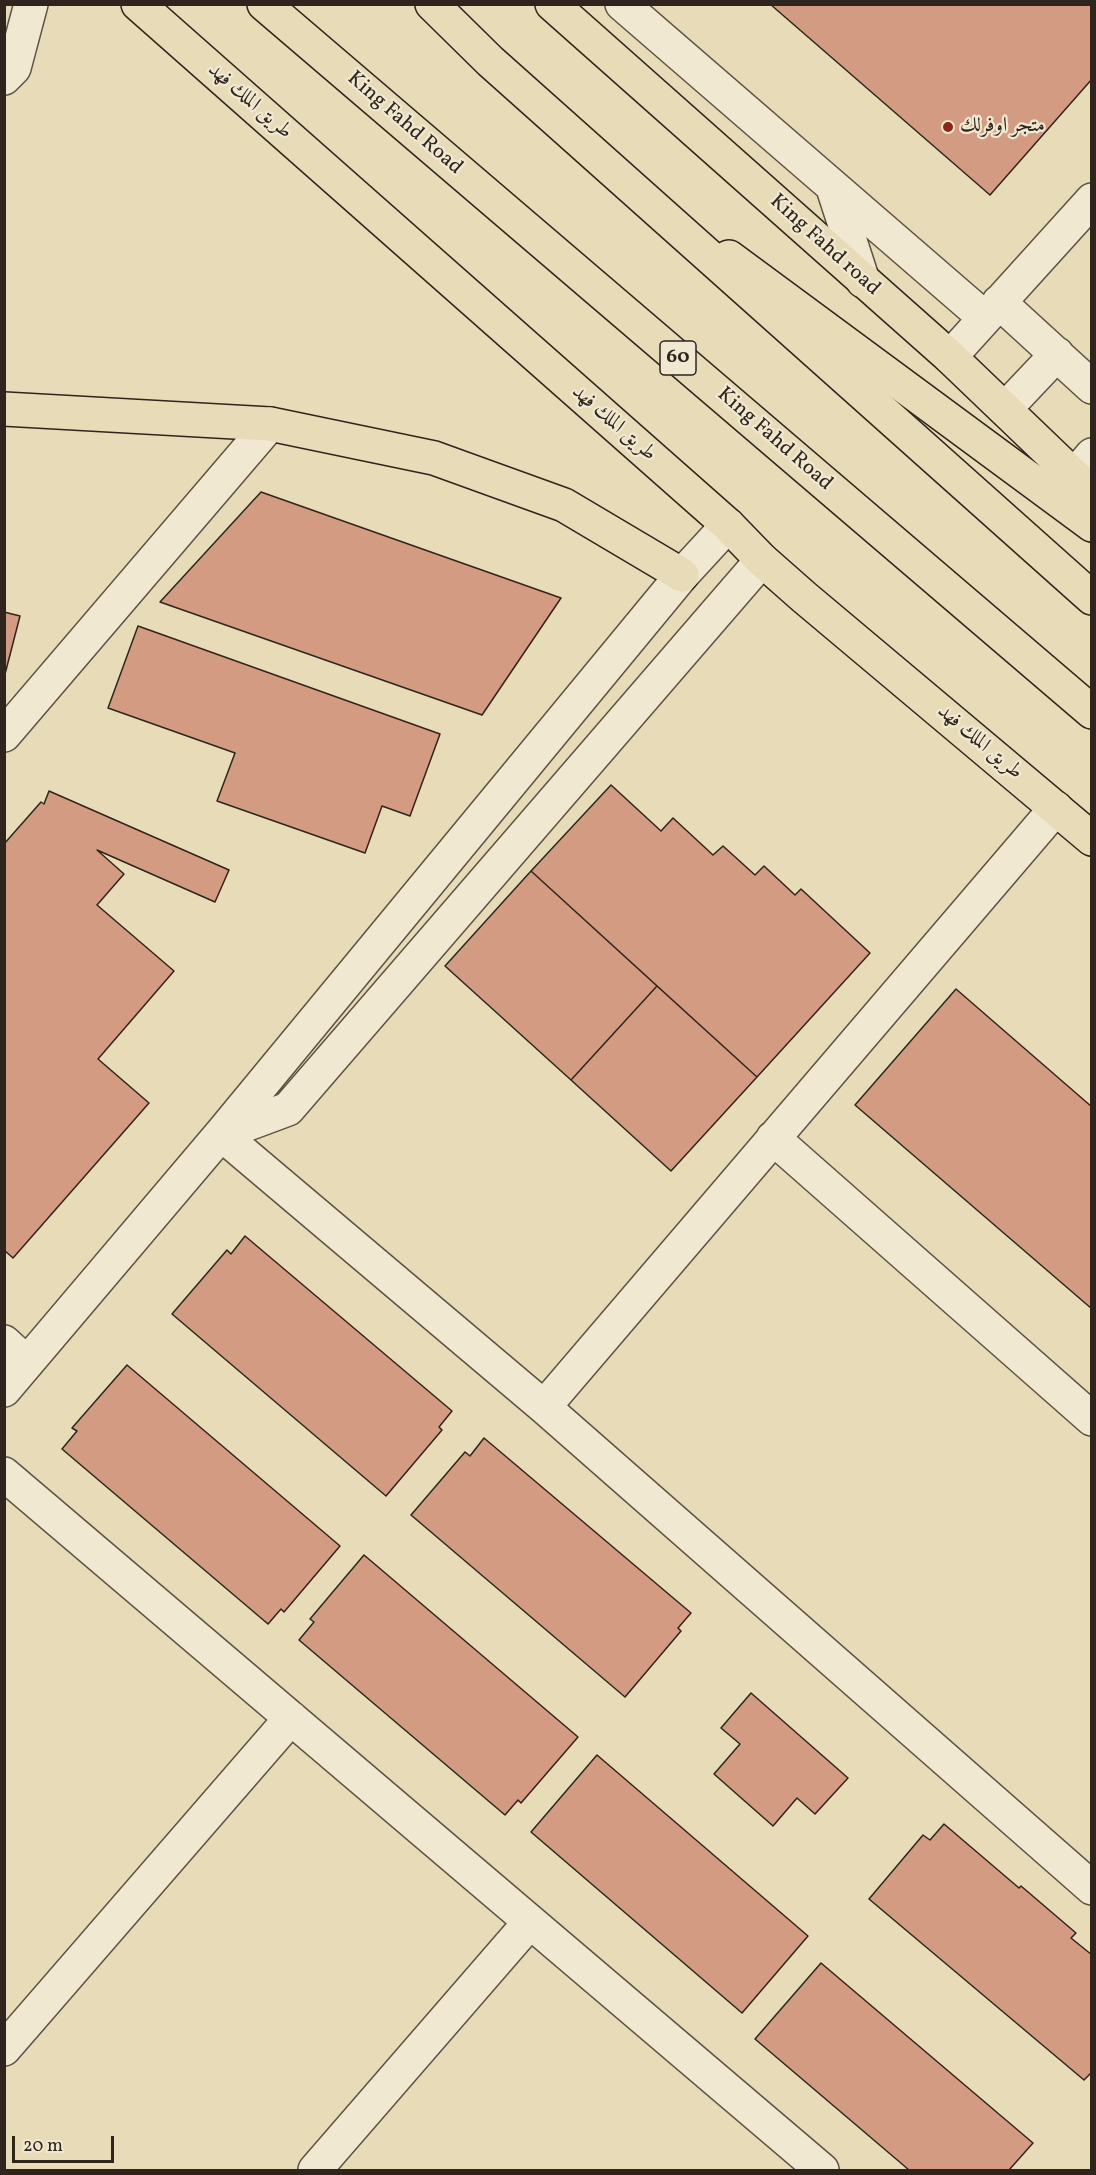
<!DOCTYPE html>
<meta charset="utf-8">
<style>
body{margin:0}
#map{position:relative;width:1096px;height:2175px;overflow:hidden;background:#e8dbb8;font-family:Vollkorn,serif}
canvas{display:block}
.frame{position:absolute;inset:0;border:6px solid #2f251d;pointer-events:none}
.scale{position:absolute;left:12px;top:2136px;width:102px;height:27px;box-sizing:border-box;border:3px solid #2f251d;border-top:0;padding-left:8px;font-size:18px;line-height:21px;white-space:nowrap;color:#2f251d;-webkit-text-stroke:4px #f0e8d1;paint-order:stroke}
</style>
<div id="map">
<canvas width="1096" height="2175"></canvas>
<div class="frame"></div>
<div class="scale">20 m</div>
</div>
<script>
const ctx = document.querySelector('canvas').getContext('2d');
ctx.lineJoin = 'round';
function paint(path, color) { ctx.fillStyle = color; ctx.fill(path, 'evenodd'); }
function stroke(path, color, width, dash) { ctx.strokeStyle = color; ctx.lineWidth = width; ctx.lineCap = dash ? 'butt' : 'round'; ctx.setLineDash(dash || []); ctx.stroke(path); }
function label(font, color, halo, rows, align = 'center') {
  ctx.font = font + ' Vollkorn,Amiri,serif'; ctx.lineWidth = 4.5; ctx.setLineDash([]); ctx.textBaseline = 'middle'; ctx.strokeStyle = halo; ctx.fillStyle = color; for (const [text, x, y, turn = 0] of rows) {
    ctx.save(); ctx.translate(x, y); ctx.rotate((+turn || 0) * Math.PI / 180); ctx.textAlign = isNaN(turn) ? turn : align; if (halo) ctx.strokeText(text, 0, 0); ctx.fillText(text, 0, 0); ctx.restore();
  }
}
const building = new Path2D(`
 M770 4H1092V79L990 195Z
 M261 492 561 598 482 715 160 602Z
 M4 612 20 616 4 678Z
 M138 626 440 734 410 816 382 806 365 853 217 801 235 753 108 708Z
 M611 785 661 831 673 818 713 855 723 846 755 875 764 866 795 895 801 889 870 953 757 1077 531 871Z
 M49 791 229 870 215 902 97 850 124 874 97 905 174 971 98 1059 149 1103 13 1258 4 1250V844L41 802 44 804Z
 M531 871 657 986 571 1080 445 966Z
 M657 986 757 1077 671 1171 571 1080Z
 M956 989 1092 1107V1309L855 1105Z
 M245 1236 452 1411 439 1427 442 1430 386 1496 172 1314 227 1250 231 1254Z
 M127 1365 340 1546 284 1612 281 1609 268 1624 62 1449 77 1431 72 1428Z
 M484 1438 691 1613 678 1628 681 1631 625 1697 411 1515 465 1452 470 1456Z
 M364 1555 578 1737 521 1803 518 1800 505 1815 299 1640 314 1622 310 1619Z
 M751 1693 848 1778 815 1814 797 1798 773 1826 714 1774 740 1744 721 1728Z
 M597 1755 808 1936 742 2013 531 1832Z
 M944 1824 1019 1888 1021 1886 1076 1933 1071 1938 1092 1955V2072L1084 2080 869 1899 923 1835 930 1840Z
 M821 1963 1033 2143 1009 2170H909L755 2039Z`);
paint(building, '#d49b83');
stroke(building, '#2f251d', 1.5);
const minor = new Path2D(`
 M622 4 985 318
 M4 78 14 68 31 4
 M833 188 863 281
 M999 302 1092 387
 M950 357 1092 200
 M1005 409 1057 354
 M1074 476 1092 455
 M728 525 682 575 221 1134 288 1109 762 560
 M4 735 270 424
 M773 1138 1092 1419
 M4 1342 27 1363
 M4 1390 221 1134 544 1407 1092 1888
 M544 1407 1056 808
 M4 1474 822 2170
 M4 2049 291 1718
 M315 2170 530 1922`);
const major = new Path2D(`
 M138 4 728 525 762 560 804 597 1092 839
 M552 4 950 357 1092 493
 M729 257 1092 525
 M4 409 270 424 434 458 564 505 682 575`);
const highway = new Path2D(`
 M264 4 1092 712
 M432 4 490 61 1092 598`);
stroke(minor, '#5d5244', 36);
stroke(major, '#2f251d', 36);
stroke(highway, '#2f251d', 36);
stroke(minor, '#f0e8d1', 33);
stroke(major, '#e8dbb8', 33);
stroke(highway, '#e8dbb8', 33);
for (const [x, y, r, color] of [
 [948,127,6,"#8f2418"]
]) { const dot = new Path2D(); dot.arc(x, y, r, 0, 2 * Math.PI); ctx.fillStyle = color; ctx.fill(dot); stroke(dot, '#f0e8d1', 2); }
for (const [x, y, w] of [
 [678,358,36]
]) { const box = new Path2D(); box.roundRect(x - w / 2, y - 17, w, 34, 4.5); ctx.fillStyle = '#f0e8d1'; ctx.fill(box); stroke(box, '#2f251d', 1.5); }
label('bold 20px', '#2f251d', null, [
 ["60",678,358]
]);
label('21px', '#2f251d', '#f0e8d1', [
 ["طريق الملك فهد",249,102,41],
 ["King Fahd Road",404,124,41],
 ["King Fahd road",824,246,42],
 ["طريق الملك فهد",613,424,41],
 ["King Fahd Road",774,440,41],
 ["طريق الملك فهد",979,743,40]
]);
label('21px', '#2f251d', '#f0e8d1', [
 ["متجر اوفرلك",960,127]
], 'left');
</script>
